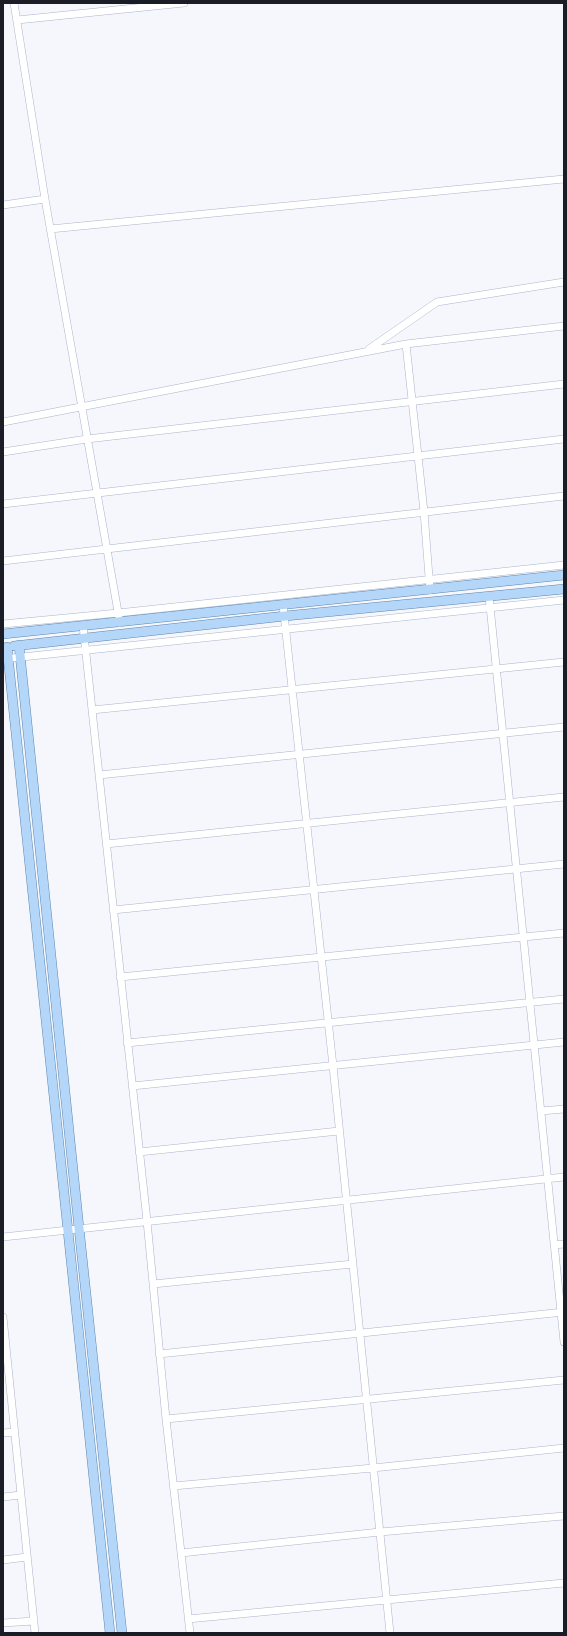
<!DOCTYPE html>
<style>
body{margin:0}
#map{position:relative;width:567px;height:1636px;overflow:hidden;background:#f5f7fc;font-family:Ubuntu,sans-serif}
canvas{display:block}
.frame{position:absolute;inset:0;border:4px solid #1a1d26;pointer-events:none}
</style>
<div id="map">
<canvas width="567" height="1636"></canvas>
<div class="frame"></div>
</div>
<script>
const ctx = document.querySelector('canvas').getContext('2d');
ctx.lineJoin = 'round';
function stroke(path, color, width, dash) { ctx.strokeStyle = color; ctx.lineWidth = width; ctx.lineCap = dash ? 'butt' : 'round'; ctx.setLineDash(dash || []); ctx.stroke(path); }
const minor = new Path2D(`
 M14 3 45 199 120 623
 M17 20 184 3
 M3 205 45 199
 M50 229 564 179
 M406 344 424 512 430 590
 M369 349 437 302 564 282
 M3 422 406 344 564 326
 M3 452 87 439 564 384
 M3 504 564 439
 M3 561 564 496
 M489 596 564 1342
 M283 605 333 1066 390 1633
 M3 624 118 613 564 565
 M83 626 147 1221 166 1419 190 1633
 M3 659 564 600
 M92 710 564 662
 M99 775 564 727
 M106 844 564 797
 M113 910 564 864
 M120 977 564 933
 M127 1043 564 999
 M132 1086 564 1042
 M541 1111 564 1109
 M139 1152 339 1131
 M3 1237 564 1177
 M554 1245 564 1244
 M153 1284 353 1264
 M3 1317 35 1633
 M159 1354 564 1312
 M166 1419 564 1380
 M3 1433 15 1432
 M173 1486 373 1468 564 1448
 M3 1497 21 1495
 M181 1553 380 1532 564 1516
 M3 1560 27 1557
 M188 1619 564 1583
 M3 1623 34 1621`);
const major = new Path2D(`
 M3 634 564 575
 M19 645 79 1228 122 1633
 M14 646 285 616 564 589
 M7 647 110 1633`);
stroke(minor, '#abb4cc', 8);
stroke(major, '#5e85ad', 10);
stroke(minor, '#fff', 7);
stroke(major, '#b4d7f9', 9);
</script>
